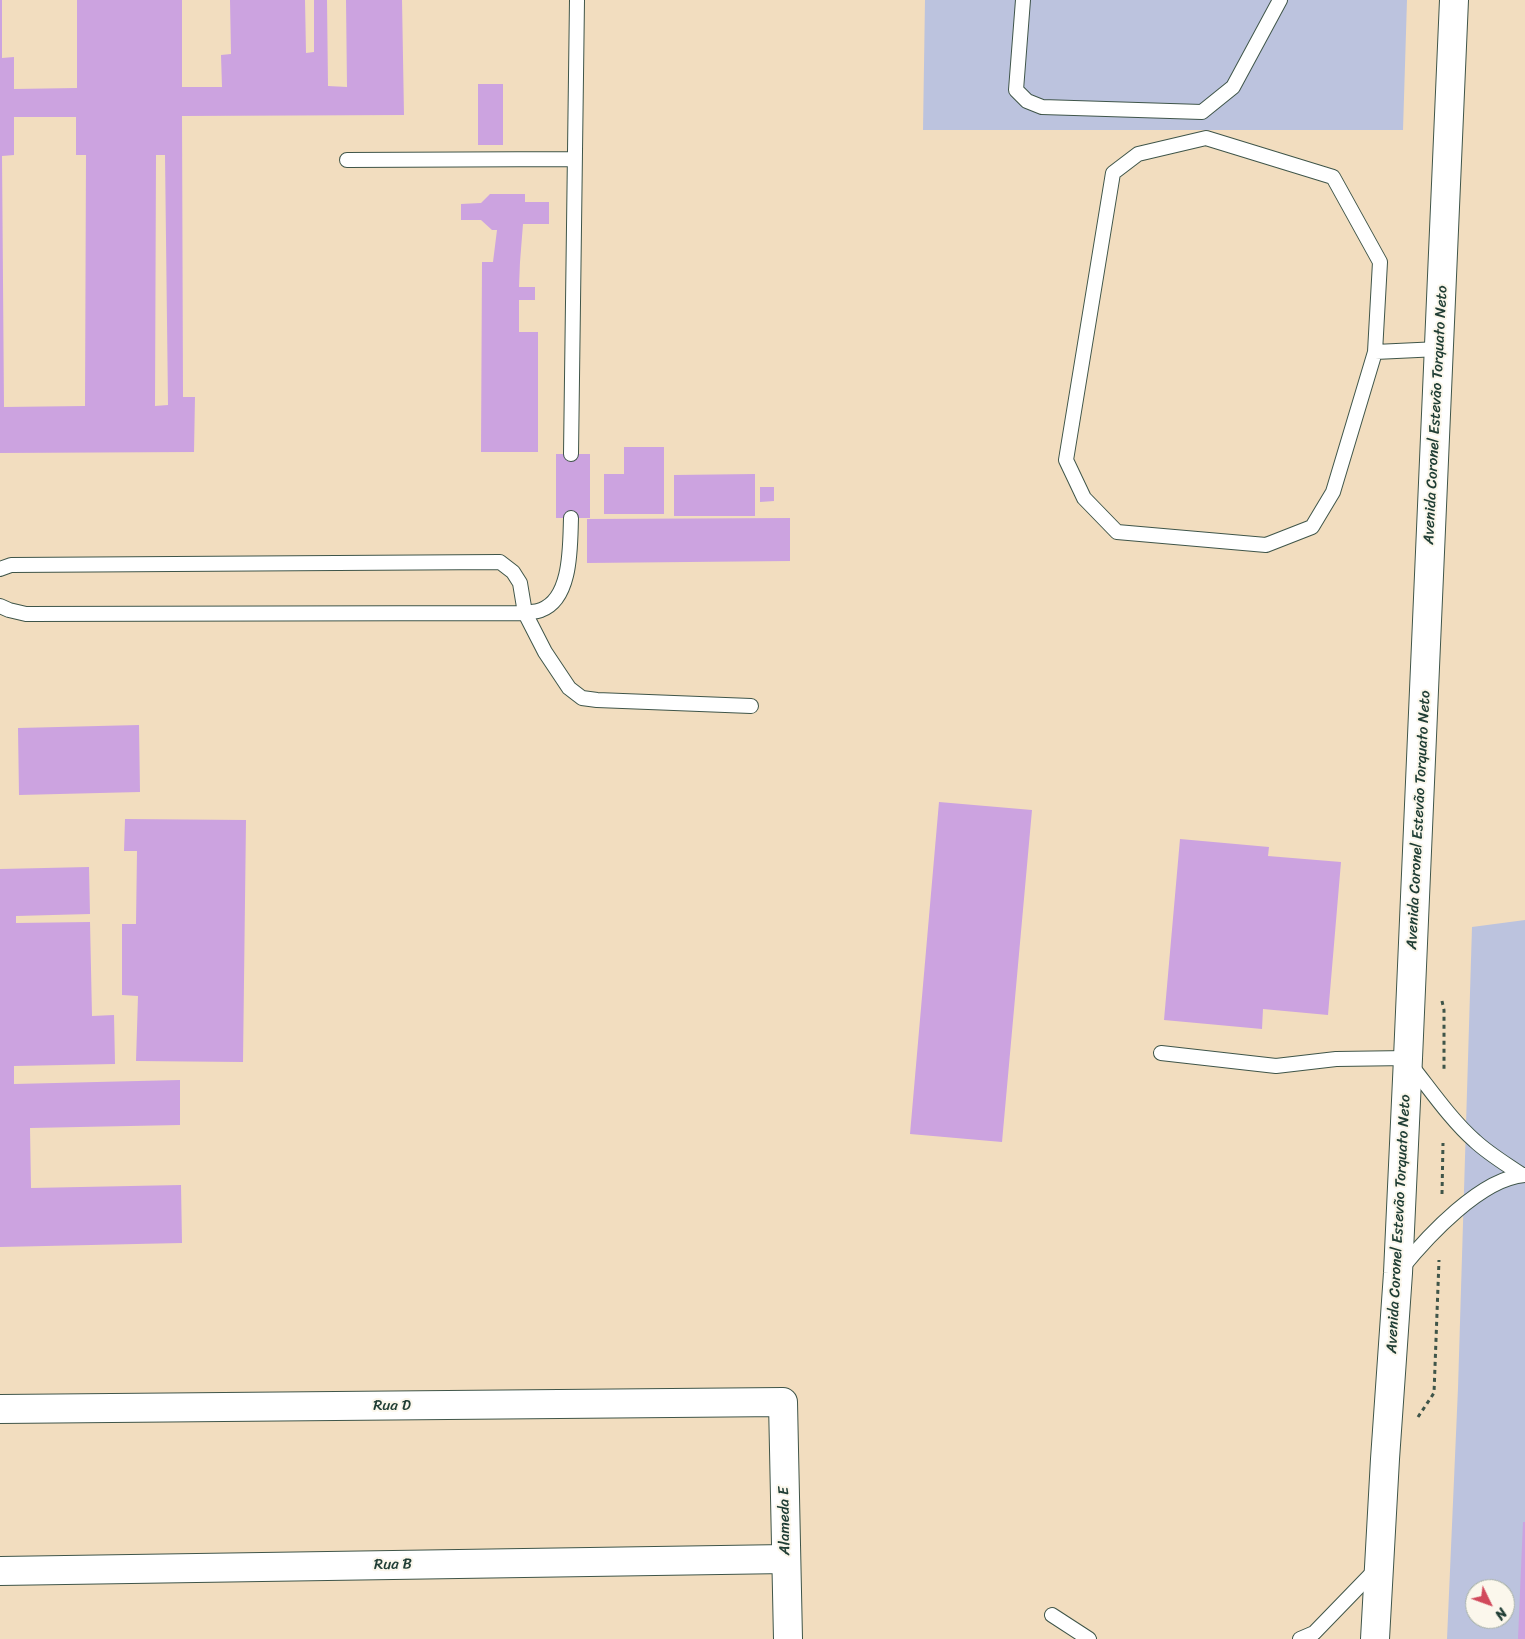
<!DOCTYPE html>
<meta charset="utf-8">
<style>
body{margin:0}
#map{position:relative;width:1525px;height:1639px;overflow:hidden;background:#f2ddbf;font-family:Sriracha,sans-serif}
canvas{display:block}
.north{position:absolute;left:1465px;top:1579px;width:50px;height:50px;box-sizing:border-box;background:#fbf7ec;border:1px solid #a3ada2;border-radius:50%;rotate:132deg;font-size:14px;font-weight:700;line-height:20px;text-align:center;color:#1f3d34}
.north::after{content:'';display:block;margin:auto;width:18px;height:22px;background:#d1495b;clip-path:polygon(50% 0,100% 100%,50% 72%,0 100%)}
</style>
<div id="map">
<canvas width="1525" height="1639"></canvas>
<div class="north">N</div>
</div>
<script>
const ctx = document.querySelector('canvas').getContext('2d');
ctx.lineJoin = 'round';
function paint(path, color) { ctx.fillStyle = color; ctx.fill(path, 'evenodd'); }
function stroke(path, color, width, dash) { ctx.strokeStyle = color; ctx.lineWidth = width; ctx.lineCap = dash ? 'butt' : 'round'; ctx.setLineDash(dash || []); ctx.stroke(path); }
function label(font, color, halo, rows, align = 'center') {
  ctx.font = font + ' Sriracha,sans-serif'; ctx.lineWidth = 4; ctx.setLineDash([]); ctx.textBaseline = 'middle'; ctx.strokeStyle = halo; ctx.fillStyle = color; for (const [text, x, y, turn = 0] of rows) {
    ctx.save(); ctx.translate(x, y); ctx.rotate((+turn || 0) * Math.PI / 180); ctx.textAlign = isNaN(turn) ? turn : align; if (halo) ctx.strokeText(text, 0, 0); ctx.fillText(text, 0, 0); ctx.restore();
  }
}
paint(new Path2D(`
 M925 0H1407L1403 130H923Z
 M1525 920V1639H1447L1458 1388 1472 927ZM1475 1589H1505V1619H1475Z`), '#bcc3de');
paint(new Path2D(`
 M0 0H2V58L14 57V89L77 88V0H182V87H222L221 55 231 54 230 0H305L306 53 314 52V0H327L328 86 347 87 346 0H402L404 115 182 116 183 397H195L194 452 0 453ZM14 117H76V155H86L85 406 4 407 2 156 14 155ZM156 155H165L168 405 155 406Z
 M478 84H503V145H478Z
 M490 194H525V202H549V224H523L520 262 519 287H535V300H519V332H538V452H481L482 262H493L497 230H492L481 220H461V204L481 203Z
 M624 447H664V514H604V474H624Z
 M556 454H590V518H556Z
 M755 474V516H674V475Z
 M760 487H774V501L760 502Z
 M790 518V561L587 563V519Z
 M139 725 140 792 19 795 18 728Z
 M939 802 1032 810 1002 1142 910 1134Z
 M125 819 246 820 243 1062 136 1061 138 996 122 995V924H136L137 851H124Z
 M1180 839 1269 847 1268 856 1341 862 1328 1015 1263 1009 1262 1029 1164 1020Z
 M89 867 90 914 16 916V923L90 922 92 1016 114 1015 115 1064 14 1066V1084L180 1080V1125L30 1128 31 1188 181 1185 182 1243 0 1247V869Z
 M1523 1522H1525V1639H1518Z`), '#cca3e0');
const service = new Path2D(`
 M1023 0 1016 90 1027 101 1042 107 1202 112 1233 87 1280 0
 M1206 138 1333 177 1380 262 1375 352 1333 492 1312 527 1266 545 1117 532 1084 498 1066 460 1113 173 1138 154Z
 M347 160 575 159
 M1375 352 1439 349
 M571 454 577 0
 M0 569 11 565 500 562 513 572 520 583 525 613 545 652 569 688 582 698 597 700 751 706
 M0 606 9 610 26 614 525 613C530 612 536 612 541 610 572 599 570 545 571 518
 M1161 1053 1276 1066 1336 1059 1408 1058
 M1410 1064C1430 1089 1451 1120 1475 1141 1489 1154 1506 1164 1522 1175
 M1401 1269C1427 1237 1481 1178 1525 1175
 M1052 1615 1089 1639
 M1300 1639 1314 1633 1377 1568`);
const minor = new Path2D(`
 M0 1409 783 1402 788 1639
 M0 1571 786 1559`);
const tertiary = new Path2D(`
 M1375 1639 1385 1459 1398 1273 1408 1058 1454 0`);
stroke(service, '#3f5549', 16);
stroke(minor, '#3f5549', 30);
stroke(tertiary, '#3f5549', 30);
stroke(new Path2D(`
 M1442 1001 1444 1010V1069
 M1442 1194 1443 1143
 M1418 1417 1434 1393 1439 1260`), '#3f5549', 3, [4, 4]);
stroke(service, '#fff', 14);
stroke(minor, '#fff', 28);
stroke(tertiary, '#fff', 28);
label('15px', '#1f3d34', '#fbf7ec', [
 ["Avenida Coronel Estevão Torquato Neto",1436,415,-87],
 ["Avenida Coronel Estevão Torquato Neto",1419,820,-87],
 ["Avenida Coronel Estevão Torquato Neto",1399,1224,-87],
 ["Rua D",392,1406],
 ["Alameda E",785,1521,-91],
 ["Rua B",393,1565,-1]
]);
</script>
